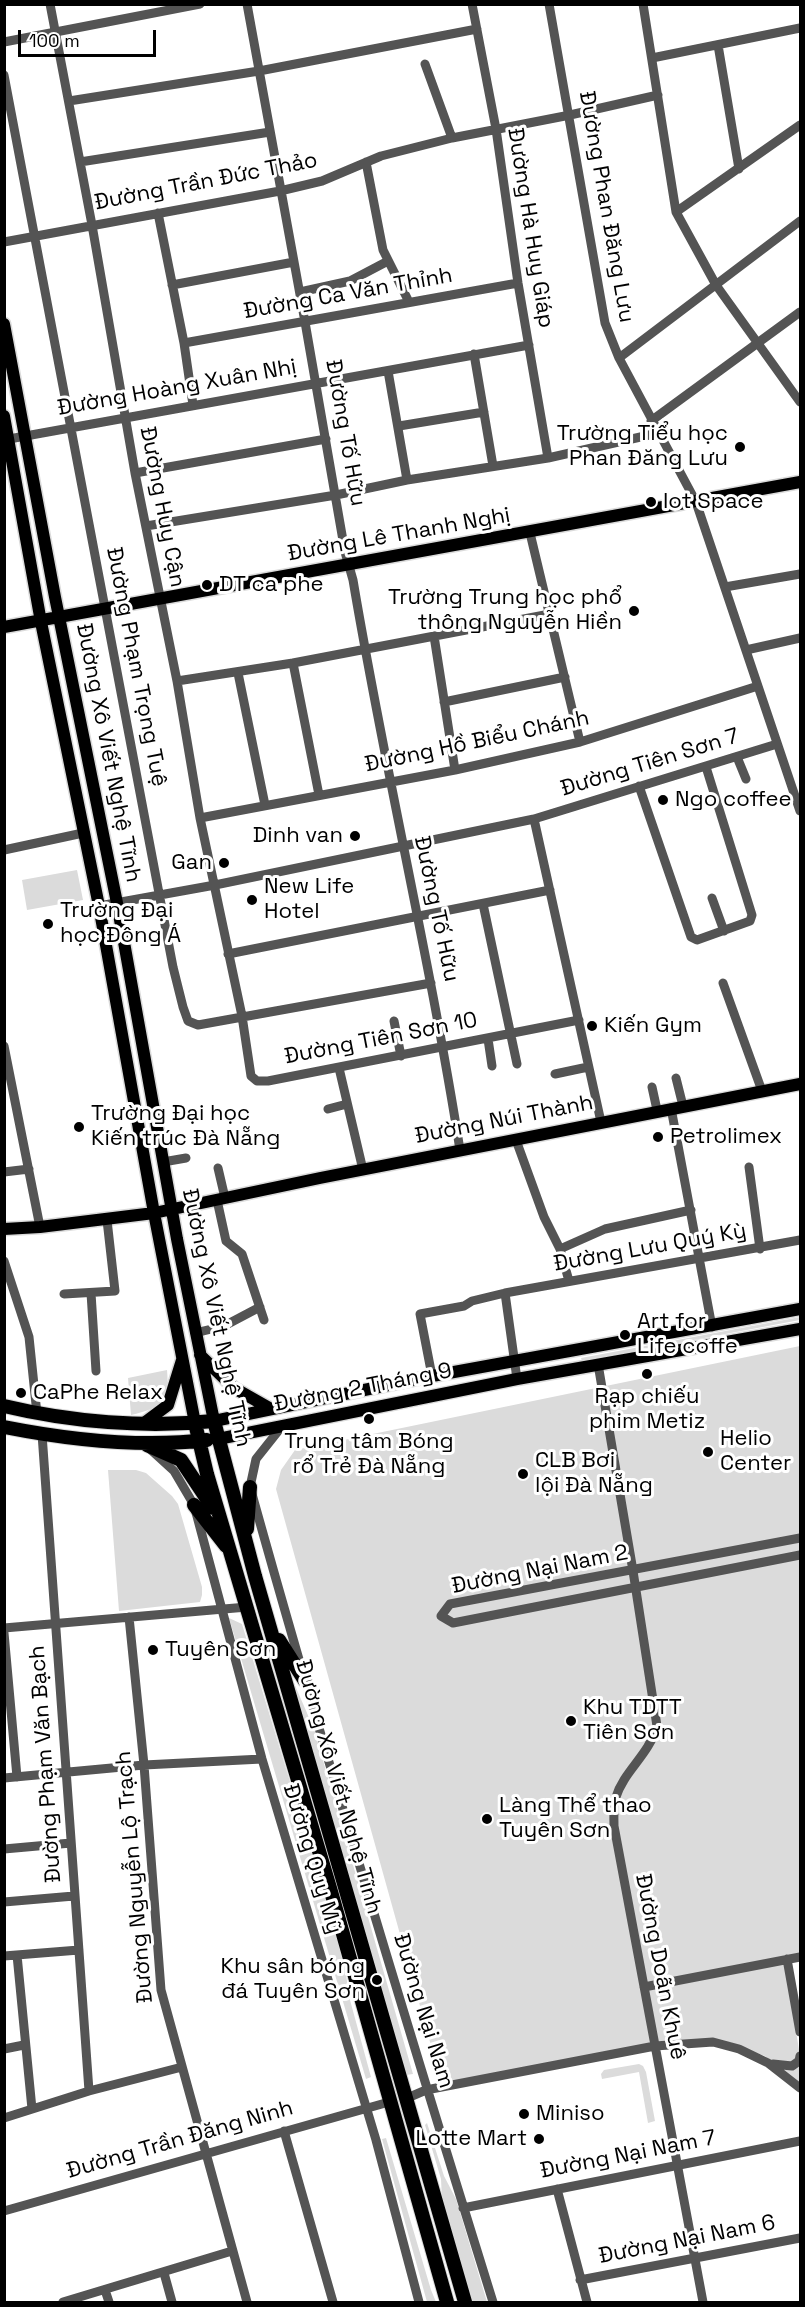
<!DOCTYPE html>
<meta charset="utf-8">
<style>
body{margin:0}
#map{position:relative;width:805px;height:2307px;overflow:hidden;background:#fff;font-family:"Space Grotesk",sans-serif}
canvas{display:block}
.frame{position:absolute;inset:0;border:6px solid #000;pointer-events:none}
.scale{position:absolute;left:18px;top:30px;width:138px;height:27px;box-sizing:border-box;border:3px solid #000;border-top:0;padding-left:8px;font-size:18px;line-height:21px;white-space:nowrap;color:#000;-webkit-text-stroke:4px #fff;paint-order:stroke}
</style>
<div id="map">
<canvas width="805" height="2307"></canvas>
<div class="frame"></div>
<div class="scale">100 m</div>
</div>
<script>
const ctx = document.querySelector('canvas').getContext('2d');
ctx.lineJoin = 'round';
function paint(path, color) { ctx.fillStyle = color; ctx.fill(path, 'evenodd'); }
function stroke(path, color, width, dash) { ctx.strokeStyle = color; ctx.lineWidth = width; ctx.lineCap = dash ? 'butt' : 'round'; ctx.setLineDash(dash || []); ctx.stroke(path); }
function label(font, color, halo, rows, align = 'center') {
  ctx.font = font + ' "Space Grotesk",sans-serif'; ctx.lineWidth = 6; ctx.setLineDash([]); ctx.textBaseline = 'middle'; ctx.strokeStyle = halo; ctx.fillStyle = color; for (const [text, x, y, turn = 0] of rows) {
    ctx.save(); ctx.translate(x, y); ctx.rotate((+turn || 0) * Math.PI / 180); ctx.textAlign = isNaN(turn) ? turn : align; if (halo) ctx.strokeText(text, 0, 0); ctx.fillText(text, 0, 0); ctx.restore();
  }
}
paint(new Path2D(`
 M77 870 83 900 27 910 22 880Z
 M800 1317V1320L582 1361 581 1358Z
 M800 1346V1953L784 1956 800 2056V2084L765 2056 713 2038 442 2085 276 1489 281 1470 295 1450Z
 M167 1370C170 1401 161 1408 131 1415L128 1378Z
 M108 1470H136L146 1473 172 1496 178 1504 202 1587V1595L200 1602 119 1611Z
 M229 1618 242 1624 343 1956 350 2000 371 2077 366 2079Z
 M290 1674 314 1729 413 2074 406 2075Z
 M639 2064 643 2066 646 2072 655 2121 648 2123 639 2072 602 2079 601 2074 604 2070Z
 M427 2123 444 2176 456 2199 487 2302H472L442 2200 441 2179 425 2125Z
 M386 2138 431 2290 436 2302H427L382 2139Z`), '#dbdbdb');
const major = new Path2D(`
 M4 324 55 597 117 903 177 1239 214 1421 432 1376 800 1309
 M4 416 41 622 99 906 154 1213 195 1423
 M4 627 800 482
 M4 1229 40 1227 154 1213 320 1178 800 1084
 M200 1355 234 1388 271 1409
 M144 1423 168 1405 182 1360
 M218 1439 517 1379 800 1329`);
const highway = new Path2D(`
 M4 1406C71 1422 145 1428 214 1421L255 1576 465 2302
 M195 1423 207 1474 330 1888 447 2302
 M4 1427C70 1440 140 1448 207 1440
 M147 1445 181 1460 213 1508
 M194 1505 226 1546
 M247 1529 250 1487
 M279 1640 305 1681`);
stroke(major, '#dbdbdb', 15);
stroke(highway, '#dbdbdb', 16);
stroke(new Path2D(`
 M50 4 92 225 135 473 177 681 200 818 242 1016 251 1076 257 1081H268L579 1020
 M247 4 305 322 345 552 353 580C385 771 430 959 460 1150
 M472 4 496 129 518 283 548 458
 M549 4 605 323 619 358 696 502 800 811
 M643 4 676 212 716 285 800 402
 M4 42 200 4
 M718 45 739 169
 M652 58 800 28
 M425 64 452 138
 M4 75 173 967 183 1007 188 1021 198 1025 431 983
 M69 101 259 71 477 29
 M80 162 270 132
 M366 162 383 250 409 302
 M676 212 800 125
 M158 213 184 343 193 405
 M4 242 280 191 322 181 381 156 452 138 570 115 658 95
 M172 285 294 262
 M300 292 350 281 388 261
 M184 343 518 283
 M474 354 493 466
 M619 358 800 221
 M388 371 407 480
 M651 421 800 312
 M399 426 484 412
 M9 439 529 345
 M135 473 326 439
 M146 526 336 495 407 480 548 458 658 433
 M530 533 580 742
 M725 587 800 574
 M434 636 455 770
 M746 650 800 638
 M293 663 319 795
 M238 673 265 805
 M177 681 293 663 550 614
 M444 702 565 677
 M737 757 746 779
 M639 786 691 937 697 940 750 921 752 915 706 767
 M200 818 455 770 580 742 758 686
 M534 819 601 1122
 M4 850 83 833
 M712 898 724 931
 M483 904 517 1064
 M99 906 215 885 534 819 777 744
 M228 954 550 890
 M723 983 762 1091
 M394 1021 401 1056
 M488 1039 492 1066
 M4 1046 40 1227
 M339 1068 363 1170
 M555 1074 588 1067
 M676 1078 683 1106
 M652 1087 657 1110
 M671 1108 712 1327
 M328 1109 347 1104
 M516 1140 544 1217 560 1249 569 1281
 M163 1162 186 1158
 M749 1167 760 1249
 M218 1168 225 1198
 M4 1172 29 1169
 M217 1200 226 1241 242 1254 264 1320
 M560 1249 605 1229 691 1210
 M4 1261 29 1337 37 1414
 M91 1293 96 1371
 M505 1293 517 1379
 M64 1294 115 1291 107 1220
 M195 1333 224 1326 260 1307
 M598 1364 633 1571 657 1726C649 1755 624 1771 616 1797 613 1807 614 1817 614 1826L703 2302
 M432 1376 420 1314 464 1306 472 1301 505 1293 800 1240
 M283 1425 256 1459 250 1487C326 1760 409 2032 493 2302
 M42 1434 89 2091
 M151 1450 174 1471 194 1505 262 1759 376 2140 419 2302
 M800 1538 450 1604 441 1616 453 1623 800 1555
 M129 1617 144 1765 161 1990 247 2302
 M4 1628 247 1607
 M4 1633 17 1777
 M4 1778 144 1765 262 1759
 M4 1849 71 1843
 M4 1902 74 1896
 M17 1955 32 2109
 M4 1956 79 1950
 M787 1959 800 2032
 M644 1987 800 1957
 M4 2049 24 2045
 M773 2064 792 2066 799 2061 800 2056
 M405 2099 426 2090 655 2046 713 2042 739 2049 768 2063 800 2088
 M4 2118 89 2091 182 2067
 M284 2131 333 2302
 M557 2189 587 2302
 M463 2208 800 2141
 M4 2211 389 2102
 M164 2273 172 2302
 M580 2280 800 2238
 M105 2290 109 2302
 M63 2302 232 2251`), '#545454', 9);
stroke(major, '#000', 12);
stroke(highway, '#000', 14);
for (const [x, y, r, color] of [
 [740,447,6,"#000"],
 [651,502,6,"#000"],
 [207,585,6,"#000"],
 [634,611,6,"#000"],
 [663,800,6,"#000"],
 [355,836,6,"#000"],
 [224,863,6,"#000"],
 [252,900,6,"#000"],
 [48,924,6,"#000"],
 [592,1026,6,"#000"],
 [79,1127,6,"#000"],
 [658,1137,6,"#000"],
 [625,1335,6,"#000"],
 [647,1374,6,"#000"],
 [21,1393,6,"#000"],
 [369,1419,6,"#000"],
 [708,1452,6,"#000"],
 [523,1474,6,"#000"],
 [153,1650,6,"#000"],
 [571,1721,6,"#000"],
 [487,1819,6,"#000"],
 [377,1980,6,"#000"],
 [524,2114,6,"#000"],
 [539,2139,6,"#000"]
]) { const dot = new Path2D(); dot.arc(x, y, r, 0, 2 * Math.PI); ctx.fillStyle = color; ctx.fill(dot); stroke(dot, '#fff', 2); }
label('22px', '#000', '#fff', [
 ["Đường Trần Đức Thảo",206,182,-11],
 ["Đường Phan Đăng Lưu",606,207,80],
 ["Đường Hà Huy Giáp",530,228,81],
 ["Đường Ca Văn Thỉnh",348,294,-10],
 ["Đường Hoàng Xuân Nhị",177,388,-10],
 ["Đường Tố Hữu",345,433,80],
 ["Đường Huy Cận",162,507,79],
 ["Đường Lê Thanh Nghị",399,535,-10],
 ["Đường Phạm Trọng Tuệ",136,667,79],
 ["Đường Hồ Biểu Chánh",477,742,-12],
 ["Đường Xô Viết Nghệ Tĩnh",108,753,79],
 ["Đường Tiên Sơn 7",650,763,-17],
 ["Đường Tố Hữu",436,909,78],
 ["Đường Tiên Sơn 10",381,1039,-11],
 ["Đường Núi Thành",504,1120,-11],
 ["Đường Lưu Quý Kỳ",650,1248,-10],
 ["Đường Xô Viết Nghệ Tĩnh",216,1318,78],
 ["Đường 2 Tháng 9",363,1388,-11],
 ["Đường Nại Nam 2",540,1570,-11],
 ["Đường Phạm Văn Bạch",46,1764,-94],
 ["Đường Xô Viết Nghệ Tĩnh",338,1787,74],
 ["Đường Quy Mỹ",312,1859,73],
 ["Đường Nguyễn Lộ Trạch",135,1877,-95],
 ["Đường Doãn Khuê",660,1967,79],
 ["Đường Nại Nam",423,2011,73],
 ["Đường Trần Đăng Ninh",180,2140,-16],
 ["Đường Nại Nam 7",628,2155,-11],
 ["Đường Nại Nam 6",687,2240,-11]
]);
label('22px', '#000', '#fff', [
 ["Trường Tiểu học",728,434,"right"],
 ["Phan Đăng Lưu",728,459,"right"],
 ["Iot Space",663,502],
 ["DT ca phe",219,585],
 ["Trường Trung học phổ",622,598,"right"],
 ["thông Nguyễn Hiền",622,623,"right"],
 ["Ngo coffee",675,800],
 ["Dinh van",343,836,"right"],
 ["Gan",212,863,"right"],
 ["New Life",264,887],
 ["Hotel",264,912],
 ["Trường Đại",60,911],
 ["học Đông Á",60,936],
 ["Kiến Gym",604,1026],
 ["Trường Đại học",91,1114],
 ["Kiến trúc Đà Nẵng",91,1139],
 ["Petrolimex",670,1137],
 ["Art for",637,1322],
 ["Life coffe",637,1347],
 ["CaPhe Relax",33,1393],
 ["Rạp chiếu",647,1397,"center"],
 ["phim Metiz",647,1422,"center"],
 ["Helio",720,1439],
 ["Center",720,1464],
 ["Trung tâm Bóng",369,1442,"center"],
 ["rổ Trẻ Đà Nẵng",369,1467,"center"],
 ["CLB Bơi",535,1461],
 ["lội Đà Nẵng",535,1486],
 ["Tuyên Sơn",165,1650],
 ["Khu TDTT",583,1708],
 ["Tiên Sơn",583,1733],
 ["Làng Thể thao",499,1806],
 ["Tuyên Sơn",499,1831],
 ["Khu sân bóng",365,1967,"right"],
 ["đá Tuyên Sơn",365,1992,"right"],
 ["Miniso",536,2114],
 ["Lotte Mart",527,2139,"right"]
], 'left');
</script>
